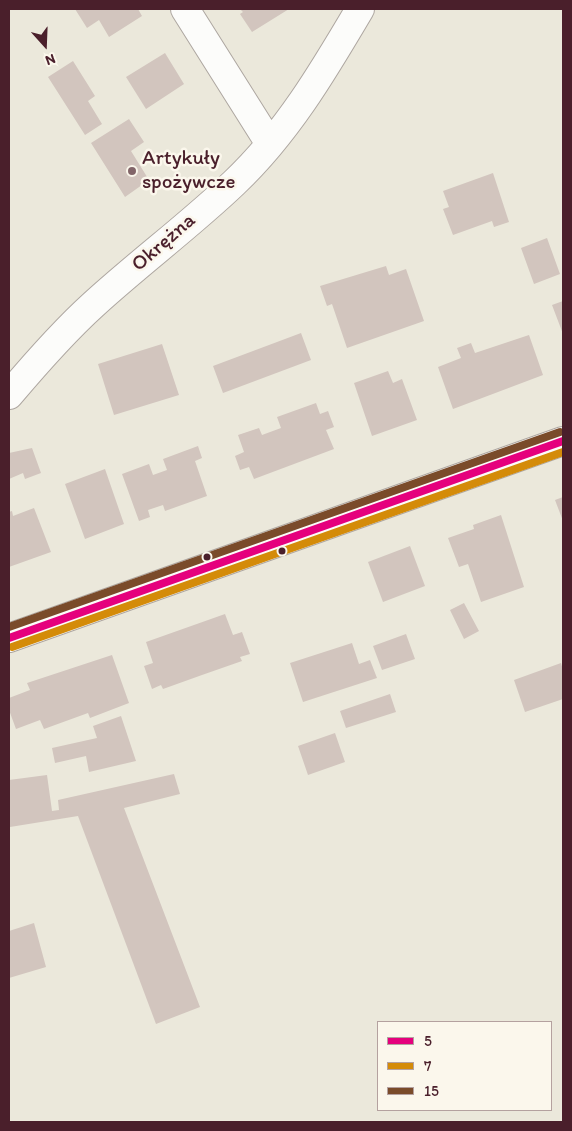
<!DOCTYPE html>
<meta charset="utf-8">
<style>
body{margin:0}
#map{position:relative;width:572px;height:1131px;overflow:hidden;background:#ebe8db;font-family:Itim,sans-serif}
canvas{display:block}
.frame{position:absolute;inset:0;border:10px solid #4a1f2b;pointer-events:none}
.legend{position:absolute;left:377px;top:1021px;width:175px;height:90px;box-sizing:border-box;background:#fbf7ec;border:1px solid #b4a19f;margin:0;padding:6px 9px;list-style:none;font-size:15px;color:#4a1f2b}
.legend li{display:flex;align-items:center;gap:10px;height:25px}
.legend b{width:25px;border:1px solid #b4a19f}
.north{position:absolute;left:20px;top:20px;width:50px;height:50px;-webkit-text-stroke:4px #fbf7ec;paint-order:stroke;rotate:160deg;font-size:14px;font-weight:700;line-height:20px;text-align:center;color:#4a1f2b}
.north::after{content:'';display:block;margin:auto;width:18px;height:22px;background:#4a1f2b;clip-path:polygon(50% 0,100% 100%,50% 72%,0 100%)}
</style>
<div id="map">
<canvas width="572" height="1131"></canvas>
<div class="frame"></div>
<ul class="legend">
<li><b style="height:6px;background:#e5007d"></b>5</li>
<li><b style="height:6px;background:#d48b09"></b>7</li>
<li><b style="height:6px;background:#7a4b2a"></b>15</li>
</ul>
<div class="north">N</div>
</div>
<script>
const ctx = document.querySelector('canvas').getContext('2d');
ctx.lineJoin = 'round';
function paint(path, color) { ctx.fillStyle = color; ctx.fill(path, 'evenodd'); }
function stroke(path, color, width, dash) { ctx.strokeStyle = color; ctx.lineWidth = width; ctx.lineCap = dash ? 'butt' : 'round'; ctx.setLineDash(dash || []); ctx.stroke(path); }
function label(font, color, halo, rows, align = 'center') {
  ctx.font = font + ' Itim,sans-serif'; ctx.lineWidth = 5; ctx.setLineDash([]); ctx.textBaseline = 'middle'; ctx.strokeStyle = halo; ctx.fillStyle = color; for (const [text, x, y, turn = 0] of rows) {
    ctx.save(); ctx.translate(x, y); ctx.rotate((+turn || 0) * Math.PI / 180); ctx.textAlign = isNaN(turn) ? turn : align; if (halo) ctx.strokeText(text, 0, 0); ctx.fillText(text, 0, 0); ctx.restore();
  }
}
paint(new Path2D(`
 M75 9H138L142 16 109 37 99 20 87 28Z
 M240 9H289L252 32 240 14 243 12Z
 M165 53 184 84 146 109 126 77Z
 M73 61 95 96 88 101 102 124 85 135 48 77Z
 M129 119 144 142 131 151 149 180 125 197 91 143Z
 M493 173 509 222 494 227 492 221 453 235 443 209 449 207 443 191Z
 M547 238 560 274 534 284 521 248Z
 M386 266 389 275 406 269 424 321 347 348 332 304 327 306 320 286Z
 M563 301V334L552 305Z
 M301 333 311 360 223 393 213 366Z
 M529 335 543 375 453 409 438 367 461 358 457 348 471 343 475 353Z
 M162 344 179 395 114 415 98 364Z
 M388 371 393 383 402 379 417 420 372 436 354 383Z
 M316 403 320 414 328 411 334 427 326 430 334 449 254 479 249 467 240 470 235 456 244 452 238 435 259 428 262 435 281 428 277 417Z
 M198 446 202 458 195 461 207 496 165 511 163 505 148 510 150 517 139 521 122 474 149 464 153 475 167 470 163 459Z
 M32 448 41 473 25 479 23 473 9 479V453Z
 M105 469 124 524 85 539 65 484Z
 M563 497V521L555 500Z
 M34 508 51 552 9 567V512L12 511 13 516Z
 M501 515 524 587 481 602 468 564 459 567 448 538 474 529 473 525Z
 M410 546 425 586 383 602 368 562Z
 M464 603 479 631 464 639 450 610Z
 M225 614 233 635 242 632 250 654 240 657 242 661 202 675 163 689 161 685 152 689 144 666 153 663 146 642Z
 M406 634 415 659 382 670 373 646Z
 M352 643 359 664 370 660 377 678 303 702 290 663Z
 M112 655 129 703 90 718 88 713 44 729 40 720 16 729 9 710V698L30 690 27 683Z
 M561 663 563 670V699L525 712 514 680Z
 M390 694 396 712 346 728 340 711Z
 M121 716 136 761 89 772 86 756 55 763 52 748 97 738 93 726Z
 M335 733 345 762 308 775 298 746Z
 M174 774 180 794 124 808 200 1007 156 1024 78 816 10 827 9 780 47 775 52 811 59 810 58 800Z
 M34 923 46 967 9 978V931Z`), '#d2c5be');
const minor = new Path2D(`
 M185 9 270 144
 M9 395C36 363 63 332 94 304 140 262 190 225 234 183 287 133 324 70 360 9
 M9 638 563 441`);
stroke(minor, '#ada6a0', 30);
stroke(minor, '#fcfcfa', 28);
stroke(new Path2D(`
 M9 638 563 441`), '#e5007d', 8);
stroke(new Path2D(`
 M12 647 563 452`), '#d48b09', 8);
stroke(new Path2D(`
 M9 627 560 432`), '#7a4b2a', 8);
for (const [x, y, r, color] of [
 [132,171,5,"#826569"],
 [282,551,4.5,"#4a1f2b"],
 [207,557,4.5,"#4a1f2b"]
]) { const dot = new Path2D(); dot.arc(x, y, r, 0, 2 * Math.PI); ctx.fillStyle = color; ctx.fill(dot); stroke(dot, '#fbf7ec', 2); }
label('21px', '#4a1f2b', '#fbf7ec', [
 ["Artykuły",142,159],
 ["spożywcze",142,183]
], 'left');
label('21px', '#4a1f2b', '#fbf7ec', [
 ["Okrężna",164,243,-41]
]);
</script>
